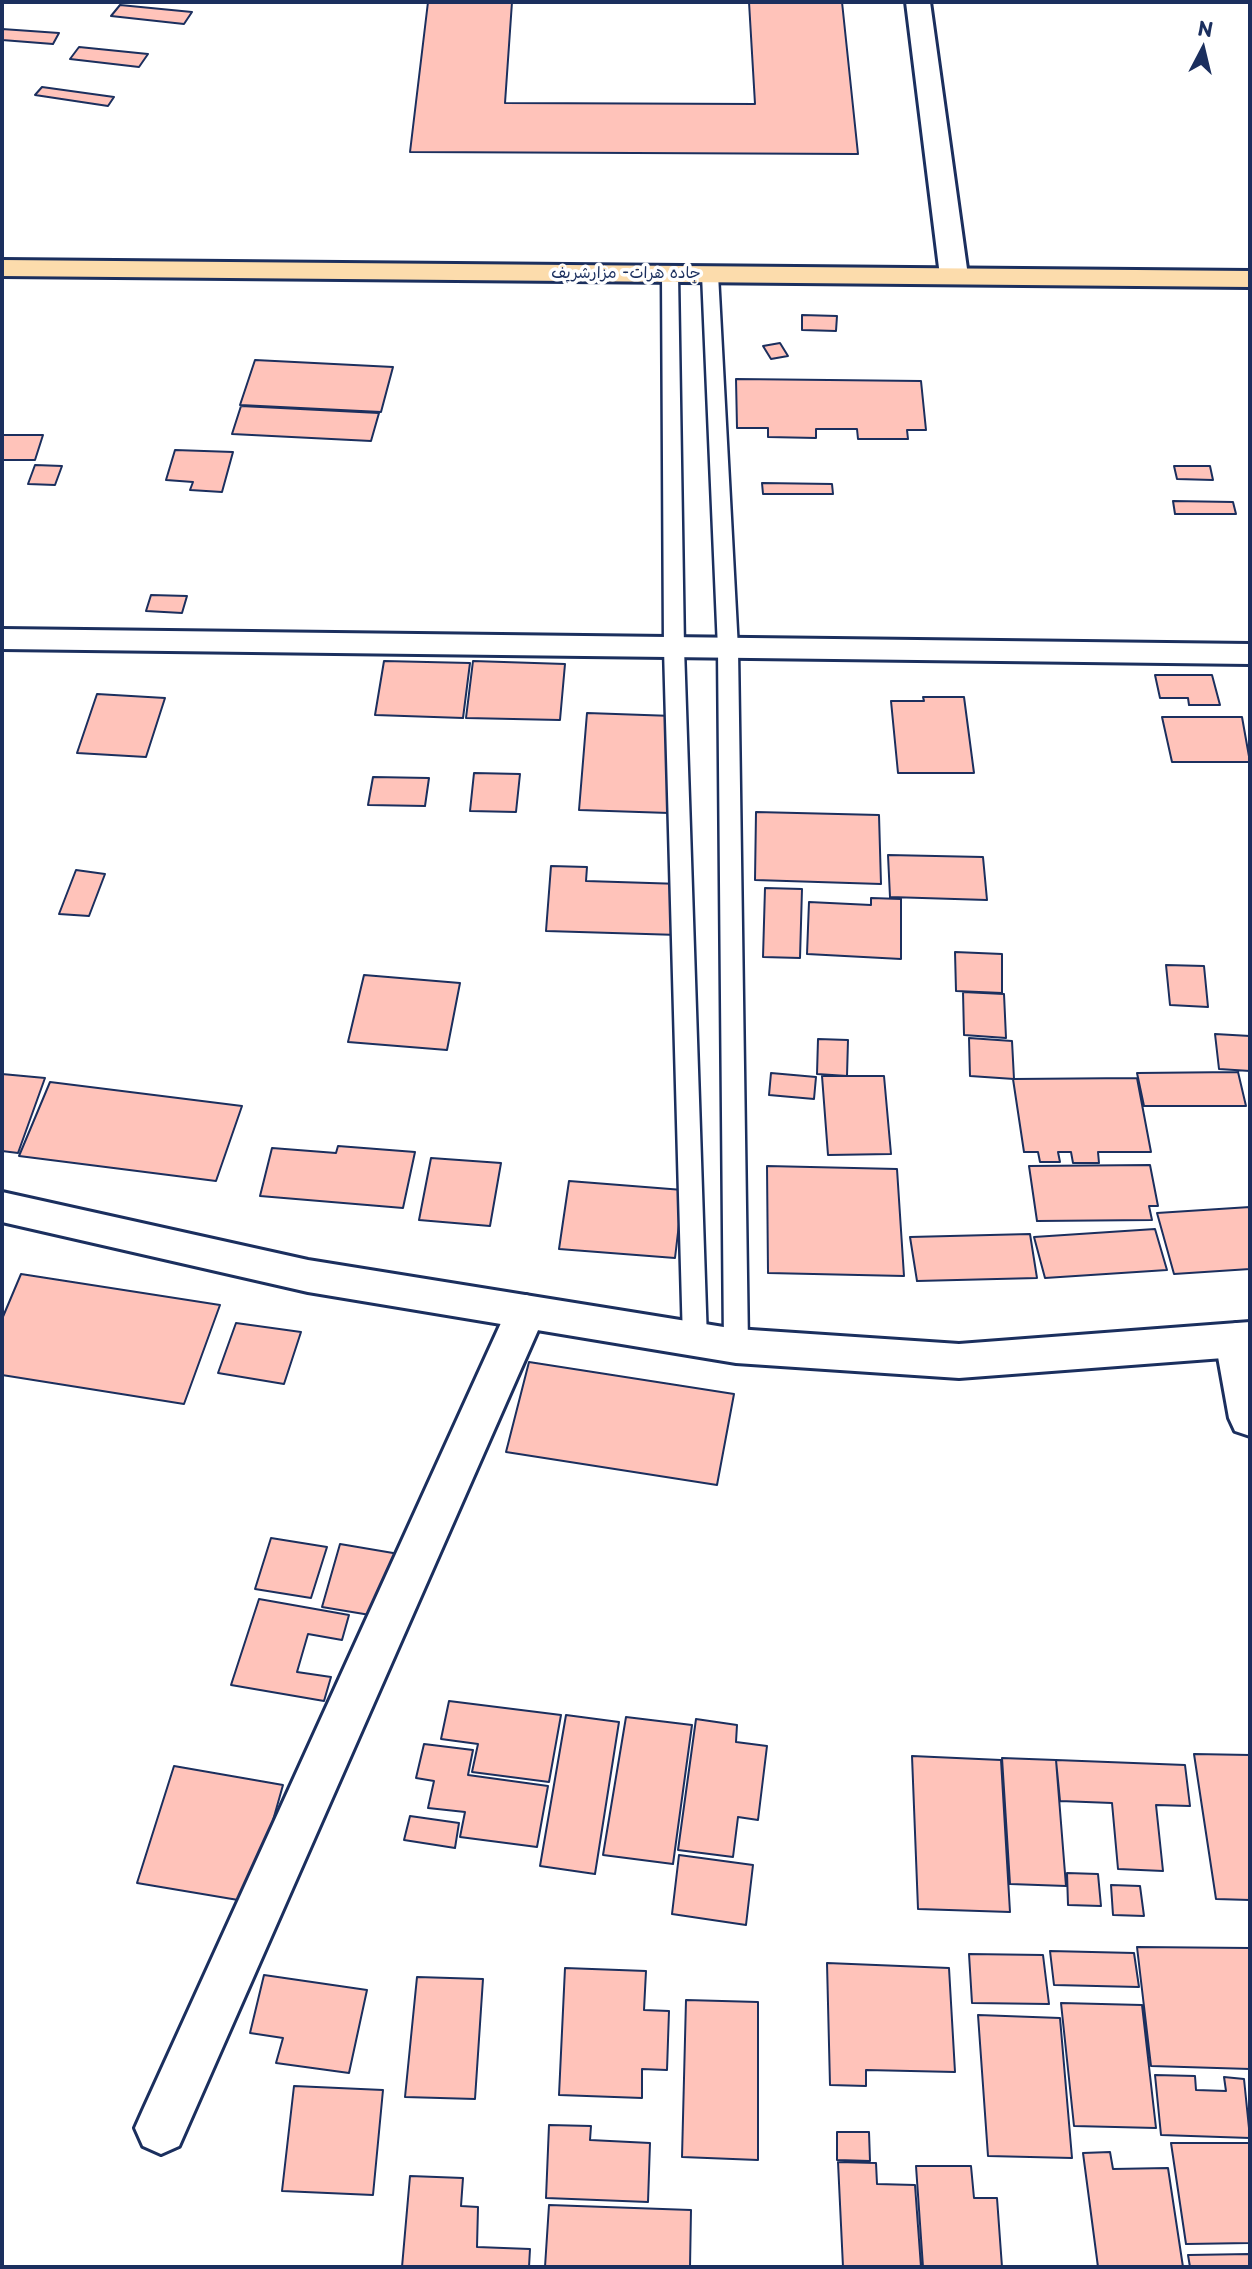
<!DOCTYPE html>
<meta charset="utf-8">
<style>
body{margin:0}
#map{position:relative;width:1252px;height:2269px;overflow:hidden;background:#fff;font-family:"Playpen Sans",sans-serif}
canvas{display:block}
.frame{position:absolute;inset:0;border:4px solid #1b2f5e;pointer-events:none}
.north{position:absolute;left:1168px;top:14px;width:70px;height:70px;-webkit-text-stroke:5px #fff;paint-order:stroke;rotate:7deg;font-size:19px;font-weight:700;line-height:28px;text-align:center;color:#1b2f5e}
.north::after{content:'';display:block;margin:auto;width:24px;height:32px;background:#1b2f5e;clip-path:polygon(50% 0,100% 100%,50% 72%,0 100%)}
</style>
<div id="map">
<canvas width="1252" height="2269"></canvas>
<div class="frame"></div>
<div class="north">N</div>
</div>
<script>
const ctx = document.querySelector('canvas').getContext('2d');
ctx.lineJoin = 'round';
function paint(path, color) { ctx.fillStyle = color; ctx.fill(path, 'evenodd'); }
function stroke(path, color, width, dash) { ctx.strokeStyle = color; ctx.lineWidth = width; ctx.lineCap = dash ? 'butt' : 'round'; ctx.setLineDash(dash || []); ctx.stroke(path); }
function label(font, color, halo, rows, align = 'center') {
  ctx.font = font + ' "Playpen Sans","Playpen Sans Arabic",sans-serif'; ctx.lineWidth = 7; ctx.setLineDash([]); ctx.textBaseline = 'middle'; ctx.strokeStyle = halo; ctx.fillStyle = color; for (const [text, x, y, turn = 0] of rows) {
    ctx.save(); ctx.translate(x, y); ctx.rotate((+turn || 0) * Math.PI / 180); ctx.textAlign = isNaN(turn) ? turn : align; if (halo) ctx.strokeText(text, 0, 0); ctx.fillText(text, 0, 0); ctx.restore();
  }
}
const building = new Path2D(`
 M428 2H512L505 103 755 104 749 2H842L858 154 410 152Z
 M120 5 192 12 184 24 111 16Z
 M2 29 59 33 53 44 2 40Z
 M79 47 148 54 139 67 70 59Z
 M42 87 114 97 108 106 35 95Z
 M802 315 837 316 836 331 802 330Z
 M780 343 788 356 771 359 763 346Z
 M255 360 393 367 381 412 240 405Z
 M736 379 921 381 926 430H907L908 439H858L857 429H816V438L768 437V428H737Z
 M241 406 379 413 371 441 232 434Z
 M2 435H43L35 460H2Z
 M175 450 233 452 222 492 190 490 193 482 166 480Z
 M35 465 62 466 55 485 28 484Z
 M1174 466H1210L1213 480 1177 479Z
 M762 483 832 484 833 494H763Z
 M1173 501 1233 502 1236 514H1175Z
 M151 595 187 596 182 613 146 611Z
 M384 661 470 663 463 718 375 715Z
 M473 661 565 664 560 720 466 718Z
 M1155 675H1212L1220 705H1189L1188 698H1160Z
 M97 694 165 698 146 757 77 753Z
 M923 697H964L974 773H898L891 701H924Z
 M587 713 673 716 669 813 579 810Z
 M1162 717H1242L1250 762H1172Z
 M474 773 520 774 516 812 470 811Z
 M373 777 429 778 425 806 368 805Z
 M756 812 879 815 881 884 755 880Z
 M888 855 983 857 987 900 890 897Z
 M551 866 587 867 586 881 681 884 679 935 546 931Z
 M76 870 105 874 89 916 59 914Z
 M765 888 802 889 800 958 763 957Z
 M871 898 901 899V959L807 954 809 902 871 905Z
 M955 952 1002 954V993L956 991Z
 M1166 965 1204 966 1208 1007 1170 1005Z
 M364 975 460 983 447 1050 348 1042Z
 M963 992 1004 994 1006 1038 964 1035Z
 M1215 1034 1250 1036V1071L1219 1069Z
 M969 1038 1012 1041 1014 1079 970 1076Z
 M818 1039 848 1040 847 1076 817 1074Z
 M1238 1072 1246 1106H1144L1137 1073Z
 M771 1073 816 1077 814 1099 769 1095Z
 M2 1074 45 1078 18 1153 2 1151Z
 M822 1076H884L891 1154 828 1155Z
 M1137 1078 1151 1152H1098L1099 1163H1073L1071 1152H1058L1060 1162H1040L1038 1152H1024L1013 1079Z
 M50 1082 242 1106 216 1181 19 1156Z
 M338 1146 415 1152 403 1208 260 1196 272 1148 336 1153Z
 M431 1158 501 1163 490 1226 419 1220Z
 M1150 1165 1158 1206H1149L1152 1220 1037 1221 1029 1166Z
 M767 1166 897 1169 904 1276 768 1273Z
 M569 1181 683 1190 675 1258 559 1249Z
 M1250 1207V1269L1174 1274 1157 1213Z
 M1155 1229 1167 1270 1045 1278 1034 1237Z
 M1030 1234 1037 1278 917 1281 910 1237Z
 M21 1274 220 1305 184 1404 2 1375V1319Z
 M236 1323 301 1332 284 1384 218 1373Z
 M529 1362 734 1394 717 1485 506 1452Z
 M271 1538 327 1547 311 1598 255 1589Z
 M340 1544 399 1554 382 1617 322 1607Z
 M259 1599 349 1615 342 1640 308 1634 297 1672 331 1677 324 1701 231 1685Z
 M449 1701 561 1715 549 1782 472 1772 478 1744 441 1739Z
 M566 1715 619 1722 595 1874 540 1866Z
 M626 1717 692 1725 673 1864 603 1855Z
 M696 1719 737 1725 736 1742 767 1746 758 1820 738 1817 733 1857 678 1850Z
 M424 1744 473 1750 468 1775 548 1786 537 1847 460 1837 465 1812 428 1808 434 1781 416 1778Z
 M1194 1754 1250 1755V1900L1216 1899Z
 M912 1756 1001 1760 1010 1912 918 1909Z
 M1002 1758 1056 1760 1066 1886 1010 1884Z
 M1056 1760 1185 1765 1190 1806 1156 1805 1163 1871 1118 1869 1112 1803 1060 1801Z
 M174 1766 283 1785 250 1902 137 1883Z
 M410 1816 459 1823 455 1848 404 1840Z
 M679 1855 753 1865 746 1925 672 1914Z
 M1067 1873 1098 1874 1101 1906 1068 1905Z
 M1111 1885 1140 1886 1144 1916 1113 1915Z
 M1137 1947 1250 1948V2069L1151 2066Z
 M1050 1951 1134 1953 1139 1987 1054 1985Z
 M969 1954 1043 1955 1049 2004 972 2003Z
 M827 1963 949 1968 955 2072 866 2070V2086L830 2085Z
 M565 1968 646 1971 644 2010 669 2011 667 2070 642 2069V2098L559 2095Z
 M264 1975 367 1990 349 2073 276 2063 283 2038 250 2033Z
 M417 1977 483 1979 475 2099 405 2097Z
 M686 2000 758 2002V2160L682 2157Z
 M1061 2003 1142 2005 1156 2128 1074 2126Z
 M978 2015 1060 2018 1072 2158 988 2156Z
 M1155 2075 1195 2076 1196 2090 1226 2091 1224 2077 1244 2079 1250 2138 1161 2135Z
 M294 2086 383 2090 373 2195 282 2191Z
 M549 2125 591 2126 590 2140 650 2143 648 2202 546 2198Z
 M837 2132H869L870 2161 837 2160Z
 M1171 2143H1250V2243L1186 2244Z
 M1110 2152 1113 2169 1168 2168 1183 2267H1098L1083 2153Z
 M838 2162 876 2163 877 2184 915 2185 921 2267H843Z
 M916 2166H971L974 2198H997L1002 2267H923Z
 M410 2176 463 2178 461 2206 478 2207 477 2247 530 2249 529 2267H402Z
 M549 2205 691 2210 690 2267H545Z
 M1250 2254V2267H1190L1188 2255Z`);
paint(building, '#ffc3ba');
stroke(building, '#1b2f5e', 2);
const service = new Path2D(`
 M670 269 678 274 684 648 707 1341 704 1348 695 1351 686 1348 683 1341 664 648 662 274Z
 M710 269 718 274 738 649 748 1346 745 1353 736 1356 727 1353 724 1346 718 649 702 274Z`);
const minor = new Path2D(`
 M906 2H930L968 276 964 282 954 284 944 282 940 276Z
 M2 629 1250 644V664L2 649Z
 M526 1295 540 1300 546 1312 179 2146 161 2154 143 2146 135 2128 143 2110 506 1312 512 1300Z
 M1236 1323 1250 1328V1436L1235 1431 1229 1418 1215 1340 1221 1328Z`);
const tertiary = new Path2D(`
 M2 1192 308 1260 736 1329 959 1344 1250 1322V1356L959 1378 736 1363 308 1292 2 1222Z`);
const trunk = new Path2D(`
 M2 260 1250 271V287L2 276Z`);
stroke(service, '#1b2f5e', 5);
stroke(minor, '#1b2f5e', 6);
stroke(tertiary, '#1b2f5e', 6);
stroke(trunk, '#1b2f5e', 6);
paint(service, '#fff');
paint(minor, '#fff');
paint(tertiary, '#fff');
paint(trunk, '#fcdcac');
label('16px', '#1b2f5e', '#fff', [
 ["جاده هرات- مزارشریف",626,274]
]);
</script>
